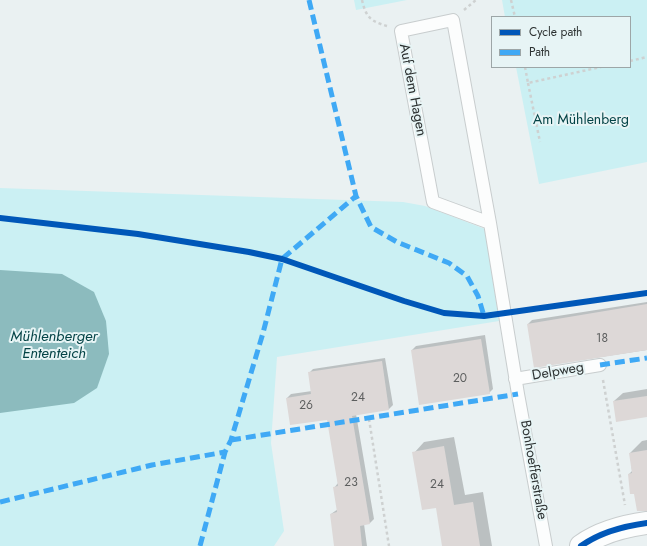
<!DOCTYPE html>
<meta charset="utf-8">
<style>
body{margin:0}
#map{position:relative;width:647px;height:546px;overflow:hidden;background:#eaf1f2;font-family:Jost,sans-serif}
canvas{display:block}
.legend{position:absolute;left:491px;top:16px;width:140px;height:52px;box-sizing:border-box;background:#e7f4f5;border:1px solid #9da6a7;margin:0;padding:5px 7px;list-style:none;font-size:12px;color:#2d3232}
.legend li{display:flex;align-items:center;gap:8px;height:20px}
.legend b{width:20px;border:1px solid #9da6a7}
</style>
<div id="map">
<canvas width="647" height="546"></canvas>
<ul class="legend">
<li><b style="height:5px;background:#0057b8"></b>Cycle path</li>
<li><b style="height:5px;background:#3fa9f5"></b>Path</li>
</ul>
</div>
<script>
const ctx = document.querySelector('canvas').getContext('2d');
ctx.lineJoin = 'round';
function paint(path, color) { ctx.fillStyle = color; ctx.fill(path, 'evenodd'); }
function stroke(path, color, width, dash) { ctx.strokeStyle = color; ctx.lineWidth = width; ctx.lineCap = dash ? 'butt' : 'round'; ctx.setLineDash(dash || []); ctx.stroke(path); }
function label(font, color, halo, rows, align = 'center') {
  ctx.font = font + ' Jost,sans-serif'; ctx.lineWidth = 4; ctx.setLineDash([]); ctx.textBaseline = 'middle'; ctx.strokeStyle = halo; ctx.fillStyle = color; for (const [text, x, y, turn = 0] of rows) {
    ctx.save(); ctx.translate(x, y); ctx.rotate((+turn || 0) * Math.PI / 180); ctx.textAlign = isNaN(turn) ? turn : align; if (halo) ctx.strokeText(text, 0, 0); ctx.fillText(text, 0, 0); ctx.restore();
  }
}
paint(new Path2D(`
 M354 0H407L356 10Z
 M502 0H647V162L539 184 516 67H630V17H505Z
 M0 188 403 202 425 206 485 229 499 321 277 357 271 443 284 531 274 546H0Z`), '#cbf0f3');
paint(new Path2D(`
 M0 270 62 274 94 292 106 321 109 354 97 388 74 403 0 413Z`), '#8cbbbe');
paint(new Path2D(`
 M647 302V350L535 367 528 324 532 320Z
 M485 335 493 389 489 393 412 350 416 346Z
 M385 358 393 405 389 409 356 414 374 519 370 523 364 524 367 546H335L331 514 338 509 334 488 338 483 328 418 287 398 291 394 312 391 309 373 313 369Z
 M647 389V416L614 401 623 393Z
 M454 437 465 495 483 492 492 546H443L437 507 414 453 424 442Z
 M647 440V491L629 474 632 471 630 453 642 441Z`), '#0003');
paint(new Path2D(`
 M647 304V350L534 368 527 324Z
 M481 339 490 394 419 405 411 350Z
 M382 361 389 410 352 416 370 524 360 526 362 546H334L330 514 337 512 333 487 338 486 327 420 290 425 286 398 311 394 308 372Z
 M647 396V417L616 422 613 401Z
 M444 446 454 505 473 502 480 546H442L436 508 422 510 412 452Z
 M647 450V511H637L634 494H630L628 474 632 473 629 453Z`), '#ddd8d7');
const lane = new Path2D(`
 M490 223 433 202 401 31 453 20 490 223 518 394 546 546
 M515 379 600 365`);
const street = new Path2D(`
 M581 546C599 533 625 526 647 523`);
stroke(lane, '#c8cdce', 14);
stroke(street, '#c8cdce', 24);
stroke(new Path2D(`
 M362 0C366 17 370 21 387 26
 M511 0 515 17
 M464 10 476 0
 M630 61 647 57
 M525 67 528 83 601 67
 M528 83 540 142
 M603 380 625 505
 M369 419 389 546`), '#ced1d1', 2.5, [3, 3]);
stroke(lane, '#fcfdfd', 12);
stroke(street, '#fcfdfd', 22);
stroke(new Path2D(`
 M309 0 356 196 371 227 397 242 449 263 467 276 478 296 484 316
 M600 365 647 358
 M231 440 518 394
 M0 502 152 465 225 452
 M200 546 225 452 231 440 263 333 282 259 356 196`), '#3fa9f5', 5, [10, 5]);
stroke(new Path2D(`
 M0 218 138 234 249 252 282 259 404 301 444 313 484 316 647 293
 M581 546C599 533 625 526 647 523`), '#0057b8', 6);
label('12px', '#5c5e5e', null, [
 ["18",602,339],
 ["20",460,379],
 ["24",358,398],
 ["26",306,406],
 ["23",351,483],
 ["24",437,485]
]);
label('14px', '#2d3232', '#e7f4f5', [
 ["Auf dem Hagen",412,90,79],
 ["Delpweg",558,372,-10],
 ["Bonhoefferstraße",533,470,80]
]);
label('14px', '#034346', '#e7f4f5', [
 ["Am Mühlenberg",581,121]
]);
label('italic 15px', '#054447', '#e7f4f5', [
 ["Mühlenberger",54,337],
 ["Ententeich",54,354]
]);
</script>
